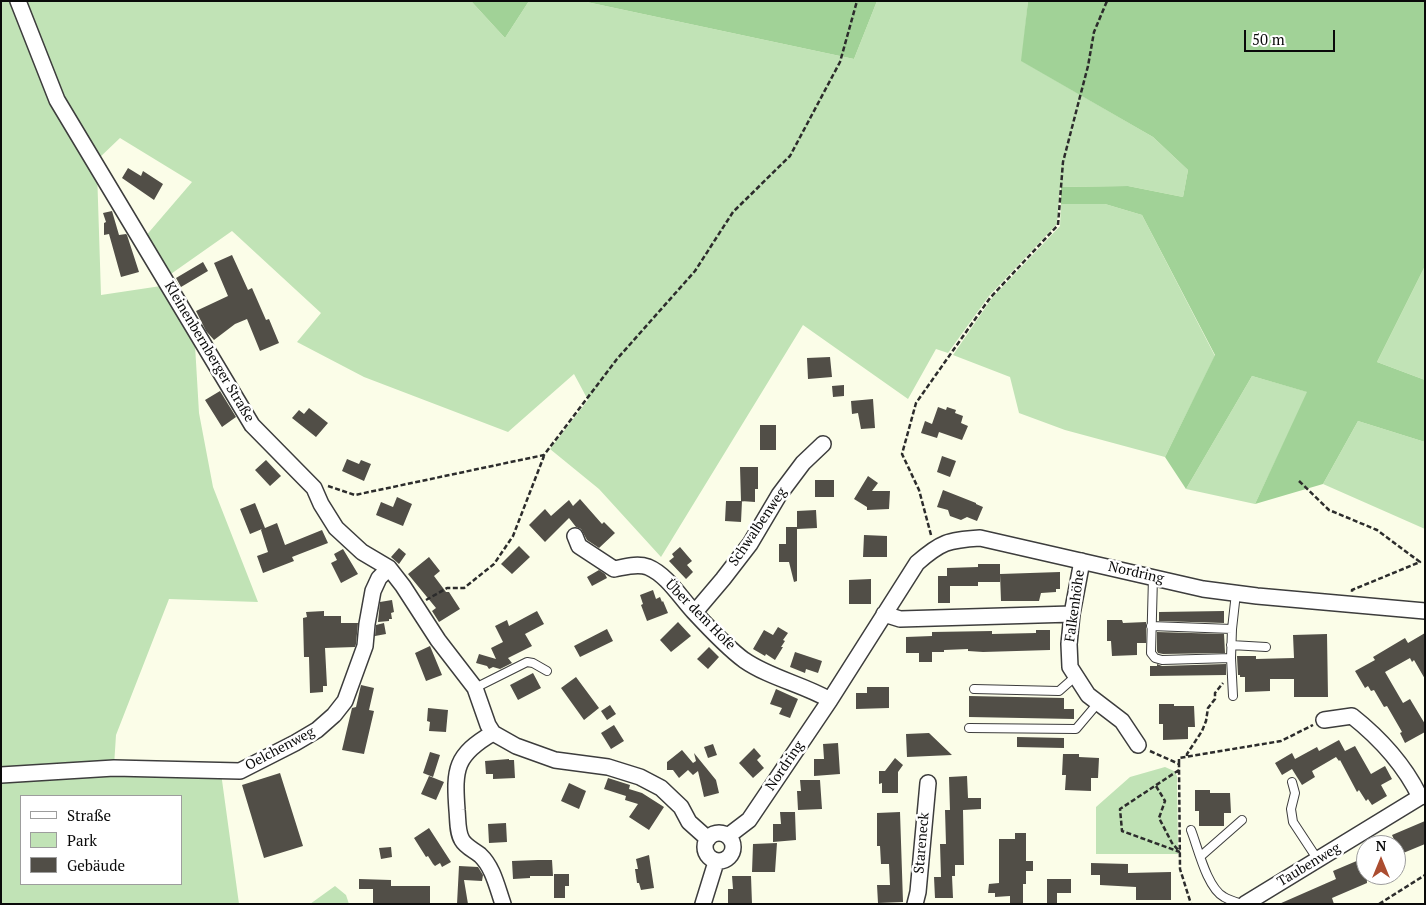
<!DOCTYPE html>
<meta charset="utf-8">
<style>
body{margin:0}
#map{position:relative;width:1426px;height:905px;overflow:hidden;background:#fbfde8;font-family:"PT Serif",serif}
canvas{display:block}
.frame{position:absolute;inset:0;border:2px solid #0a0a0a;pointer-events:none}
.legend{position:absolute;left:20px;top:795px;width:162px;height:90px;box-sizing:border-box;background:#fff;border:1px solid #9d9d9d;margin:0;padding:6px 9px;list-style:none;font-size:15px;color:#0a0a0a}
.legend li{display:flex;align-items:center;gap:10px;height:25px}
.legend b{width:25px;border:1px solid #9d9d9d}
.north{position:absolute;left:1356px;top:835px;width:50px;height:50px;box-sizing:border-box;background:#fff;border:1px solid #9d9d9d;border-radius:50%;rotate:0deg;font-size:14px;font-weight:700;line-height:20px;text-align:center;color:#0a0a0a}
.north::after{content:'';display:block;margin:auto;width:18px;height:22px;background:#ab4d30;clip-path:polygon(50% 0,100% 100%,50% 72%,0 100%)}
.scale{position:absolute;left:1244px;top:30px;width:91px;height:22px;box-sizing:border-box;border:2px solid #0a0a0a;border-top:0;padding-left:6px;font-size:15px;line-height:18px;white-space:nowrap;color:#0a0a0a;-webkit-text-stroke:4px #fff;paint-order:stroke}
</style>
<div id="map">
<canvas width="1426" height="905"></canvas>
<div class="frame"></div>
<ul class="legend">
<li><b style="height:6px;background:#fff"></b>Straße</li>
<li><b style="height:14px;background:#c1e3b6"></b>Park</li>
<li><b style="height:14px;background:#514e47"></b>Gebäude</li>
</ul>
<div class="north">N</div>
<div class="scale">50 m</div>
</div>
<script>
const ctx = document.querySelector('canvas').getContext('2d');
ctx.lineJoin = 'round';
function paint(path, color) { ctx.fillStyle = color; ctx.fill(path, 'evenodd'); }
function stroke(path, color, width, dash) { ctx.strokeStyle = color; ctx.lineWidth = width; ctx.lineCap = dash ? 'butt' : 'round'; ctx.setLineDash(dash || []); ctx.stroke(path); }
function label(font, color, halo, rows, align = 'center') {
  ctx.font = font + ' "PT Serif",serif'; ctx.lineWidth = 5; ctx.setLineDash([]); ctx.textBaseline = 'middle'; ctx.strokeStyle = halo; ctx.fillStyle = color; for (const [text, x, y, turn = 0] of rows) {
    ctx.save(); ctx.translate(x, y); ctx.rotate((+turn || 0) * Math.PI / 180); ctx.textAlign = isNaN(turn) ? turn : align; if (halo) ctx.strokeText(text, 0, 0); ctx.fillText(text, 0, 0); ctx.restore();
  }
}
paint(new Path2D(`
 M1 1H14L97 170 101 295 161 286 195 345 199 413 213 487 258 602 169 599 116 735 114 766 1 773Z
 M22 1H471L505 38 529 1H582L854 59 877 1H1028L1022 61 1153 137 1188 170 1183 197 1128 186 1060 187 1057 224 989 296 948 353 936 349 908 399 803 325 661 557 599 489 550 449 588 400 574 374 508 432 364 377 297 342 321 313 232 231 168 276 144 238 192 182 120 138 97 160 61 98Z
 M1061 204H1105L1142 215 1215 356 1165 457 1065 430 1019 413 1010 377 953 355 992 298 1060 226Z
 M1425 266V380L1377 362Z
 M1252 376 1308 392 1255 504 1186 489Z
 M1358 421 1425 442V529L1323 484Z
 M1165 767 1174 771 1177 776 1178 854H1096V807L1130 777Z
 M221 773 239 904H1V776ZM21 796H181V884H21Z
 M335 886 346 895 349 904H310Z`), '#c1e3b6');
paint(new Path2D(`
 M471 1H529L505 38Z
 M582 1H877L854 59Z
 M1028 1H1425V266L1377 362 1425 380V442L1358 421 1323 484 1255 504 1307 392 1252 376 1186 489 1165 457 1215 355 1142 215 1105 204H1061V187L1128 186 1183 197 1188 170 1153 137 1021 61Z`), '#a1d297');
paint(new Path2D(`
 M128 168 141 176 143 171 163 184 154 200 122 178Z
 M112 211 119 235 126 234 127 235 139 272 121 277 109 234 104 235V223L106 222 103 213Z
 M232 255 248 290 252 288 266 320 269 319 279 343 260 351 247 319 235 324 214 340 206 331 196 311 228 296 214 263Z
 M203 262 208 271 181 287 176 278Z
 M830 357 832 377 808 379 807 358Z
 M844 385V396L833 397 832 386Z
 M220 391 236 417 222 427 205 400Z
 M873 399 875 428 861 429 858 413 852 414 851 401Z
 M938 407 946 410 947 407 956 410 955 413 963 416 961 423 968 426 962 440 939 432 937 438 921 433 925 421 932 424Z
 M309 408 328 423 316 437 292 418 299 410 304 414Z
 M760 425H776V450H760Z
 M942 456 956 461 950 477 937 472Z
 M347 459 359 464 361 460 371 464 364 481 342 471Z
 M266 460 281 476 270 486 255 470Z
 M740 467H758V489H755V502L741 501Z
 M868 476 878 483 872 491H890L889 509 867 510V507L854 499Z
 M815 480H834V497H815Z
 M943 490 976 503V504L983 507 977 521 967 517 961 520 950 516 948 510 937 507Z
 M397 497 412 504 403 526 376 515 381 502 393 507Z
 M580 499 602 524 604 522 615 533 599 548 587 540 581 529 576 527 569 518 545 542 529 525 545 509 551 516 569 500 573 506Z
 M726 501H742L741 522 725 521Z
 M255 503 265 528 277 523 285 545 322 530 328 543 292 557 294 561 263 573 257 556 268 552 261 530 262 529 250 534 240 509Z
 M816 510 817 528 797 529V581L794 582 789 562H779V544H786V527H797V511Z
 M864 535 887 536V557H863Z
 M519 546 530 557 512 574 501 564Z
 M680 547 692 561 687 565 693 572 686 579 669 561 674 557 672 554Z
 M399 548 406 554 399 564 391 557Z
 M343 549 358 574 341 583 331 563 337 560 334 554Z
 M429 557 440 571 434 576 446 592H449L460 609 439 622 432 611 436 608 408 574Z
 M978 564H1000V582H978V586H950V603H938V576H947V568L978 567Z
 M599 570 605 574 607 578 592 586 587 577Z
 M1060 572V589H1056V592L1041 593 1039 601H1001L1000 574Z
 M871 579V604H849V580Z
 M653 590 656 599 660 597 662 602 663 601 668 613 647 621 641 605 643 604 640 595Z
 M392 600 394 612 391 613 392 619H389V621L378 622 380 602Z
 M324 611V616H341V623H358L356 644 355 647 325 648 327 686H323V692L310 693 309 657H304L303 618 307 617 306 612Z
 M537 611 544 624 525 634 532 646 508 658 512 663 500 669 493 667 489 669 487 666 476 663 479 654 496 659 491 648 503 642 495 626 507 620 509 626Z
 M1224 611V623L1159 621V612Z
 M1107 620H1122L1123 623 1146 622V643H1137V655L1112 656 1111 641H1107Z
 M678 622 691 636 671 652 660 640Z
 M384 623 386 634 375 636 376 625Z
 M778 627 788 633 783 640 785 641 781 647H783L775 660 766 654 765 656 753 649 764 630 773 635Z
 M607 629 613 641 580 657 574 646Z
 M1036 630H1050V650L983 652 968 651V649L944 650V652H932V662H919V653H906V637L932 636V632L992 631V634L1036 633Z
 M1157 632 1224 634 1225 653 1163 654 1158 653 1157 651Z
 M1425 633V679L1414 660 1412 662 1410 658 1385 672 1403 703 1410 699 1425 724V732L1405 743 1400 733 1402 732 1387 706 1384 707 1374 690 1371 691 1368 686 1365 688 1355 671 1375 660 1373 657 1405 638 1408 643Z
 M1327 634 1328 697H1294V679H1270V691L1245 692V677H1240V675H1238L1237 656H1256V659L1294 658 1293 635Z
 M430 646 442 675 426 681 415 653Z
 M709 647 719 657 708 669 697 659Z
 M795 652 822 661 818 673 806 669 805 673 790 667Z
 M1157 664 1162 666 1226 664V675L1150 676V666H1157Z
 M533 673 541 688 518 700 510 685Z
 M576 677 599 708 584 720 561 688Z
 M361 685 374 688 369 710 374 711 364 754 342 750 352 708 356 707Z
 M867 687H889V708L856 709V693H867Z
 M776 689 798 699 790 718 779 714 782 708 770 704Z
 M969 696 1064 698V709H1074V719L969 717Z
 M1159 704H1174V706H1194L1195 727H1188V739L1163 740V724H1159Z
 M610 705 616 714 607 720 601 711Z
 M428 708 448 710 446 732 429 731 430 722 427 721Z
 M614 725 624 741 611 749 601 733Z
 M929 733 952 755 907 757 906 734Z
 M1017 737 1064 738V748L1017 747Z
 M1339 740 1345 751 1355 746 1371 774 1385 766 1392 779 1381 785 1387 796 1372 805 1368 799 1366 801 1359 790 1357 792 1340 760 1339 761 1336 757 1312 771 1315 777 1302 785 1292 769 1282 775 1275 763 1292 753 1295 759 1317 747 1319 751Z
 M838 743 840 774 814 776V759H824L823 744Z
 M713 744 717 755 708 758 704 747Z
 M754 748 761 756 757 760 764 768 753 778 739 763Z
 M682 750 693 763 696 761 694 753 716 780 719 793 704 797 698 771 693 775 688 770 679 778 673 770H667V762Z
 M430 752 440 755 433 777 423 773Z
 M1063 754H1079V757L1099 758 1098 778H1091V791L1065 790 1066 775H1062Z
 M895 758 903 765 898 772V793H882V783L879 784V771H885Z
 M509 759V760H514L515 778 493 779V774H486L485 761Z
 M280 773 303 846 264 858 242 785Z
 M429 776 444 782 436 800 421 794Z
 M967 776 968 798H981V809L963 810 964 865H955V876H952L953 898H935L934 877H941L940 844H946L945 810H950L949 777Z
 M608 778 630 785 629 789 642 793 664 807 649 830 629 817 638 804 625 800 626 796 604 789Z
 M800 780H820L822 809 798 810 797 791H801Z
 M569 783 586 791 579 809 561 801Z
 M1195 790H1210V793H1230L1231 813H1224V826H1199V811H1195Z
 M780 812H795L796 840 773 842V824H781Z
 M900 812 903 902 878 903 877 885H890L889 864H881L880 846H877V813Z
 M1425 821V844L1396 856V844L1392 835Z
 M506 823 507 842 489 843 488 824Z
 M429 828 451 862 442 867 440 863 435 866 433 864 428 856 426 857 414 838Z
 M1015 833H1026V861H1033V871H1026V884H1023V904H1010V896L995 897V893H988L989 884 999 883V839H1015Z
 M777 843 775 872H752L753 844Z
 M391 847 392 857 381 859 379 848Z
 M649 855 654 888 641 890 639 883H637L635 869H638L636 859Z
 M1366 857 1367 883 1332 898 1334 904H1279L1336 879 1333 871Z
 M538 860H552L553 876H530V878L513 879 512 861Z
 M1091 863 1128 864V873L1171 872V900H1136V887L1100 885V875H1091Z
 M459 866 478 867 483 875 482 881 464 880 468 904H457Z
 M554 874H569V886H565V898H554Z
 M732 876H751L752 904H728V889H733Z
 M359 879 391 880V886H430V904H373V889H359Z
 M1047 879H1071V893H1057V904H1047Z`), '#514e47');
const service = new Path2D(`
 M1153 577 1151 653 1155 658 1162 660 1231 658 1233 696
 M1151 626 1232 629 1236 593
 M1231 645 1266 647
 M1231 658 1232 629
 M475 688 527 662 533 663 547 671
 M974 689 1059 691 1076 676
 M969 728 1076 729 1098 703
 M1292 782 1295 793 1291 809 1293 822 1318 860
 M1191 830C1198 848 1207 888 1224 897 1229 900 1236 902 1242 904
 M1201 856 1242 820`);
const minor = new Path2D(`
 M18 1 57 100 252 425 314 488 321 504 336 528 362 552 389 568 403 586 438 640 475 688 488 725 493 733 516 746 555 760 608 767 640 777 661 788 681 807 689 822 708 839
 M575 536 579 546 614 569C625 567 637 563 648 567 667 575 680 597 694 612 707 626 729 649 744 660 770 678 802 684 830 700
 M1082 561 1072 614 1069 644 1070 667 1088 695 1122 721 1138 745
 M695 612 723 579 750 544 779 495 803 463 823 444
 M884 614 900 619 1072 614
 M1324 720 1352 716C1381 739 1404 764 1420 797
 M493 733C455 755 454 769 457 810 458 819 457 832 462 840 466 847 474 850 480 855 493 867 497 887 503 904
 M1 775 114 768 240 771 295 743 317 730 334 715 345 701 365 646 367 624 373 591 379 578 389 568
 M705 847a14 14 0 1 1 28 0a14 14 0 1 1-28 0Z
 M728 836 749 820 830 700 917 563C941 542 948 540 980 538L1203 589 1257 596 1425 611
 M703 904 716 862
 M915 904 918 892 928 783
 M1245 904 1420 797 1425 796`);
stroke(service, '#3d3d3d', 10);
stroke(minor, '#3d3d3d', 18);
stroke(new Path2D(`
 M1299 481 1329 510 1377 530 1420 562 1352 590V592
 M328 486 355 495 544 455 617 359 695 271 733 212 790 156 840 62 857 1
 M931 535 919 490 902 454 916 403 990 298 1058 225 1063 162 1088 66 1094 32 1107 1
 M426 600 447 588H464L494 564 513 536 544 456
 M1150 751 1179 764 1180 869 1191 904
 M1187 756V754L1202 731 1206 721 1208 708 1215 699V693L1223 683
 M1179 764V758L1281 741 1313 725
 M1179 770 1120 809 1122 831 1180 852
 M1156 786 1165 801 1159 818 1172 843 1179 851
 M1379 904 1425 875`), '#2c2c2c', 2.5, [5, 2.5]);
stroke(service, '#fff', 8);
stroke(minor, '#fff', 15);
label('14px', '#0a0a0a', '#fff', [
 ["Kleinenbernberger Straße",209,352,59],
 ["Schwalbenweg",758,527,-56],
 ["Nordring",1136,573,13],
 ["Falkenhöhe",1075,606,-82],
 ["Über dem Hofe",700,615,45],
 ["Oelchenweg",280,749,-28],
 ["Nordring",785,766,-56],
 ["Stareneck",922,843,-85],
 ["Taubenweg",1309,865,-31]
]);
</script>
